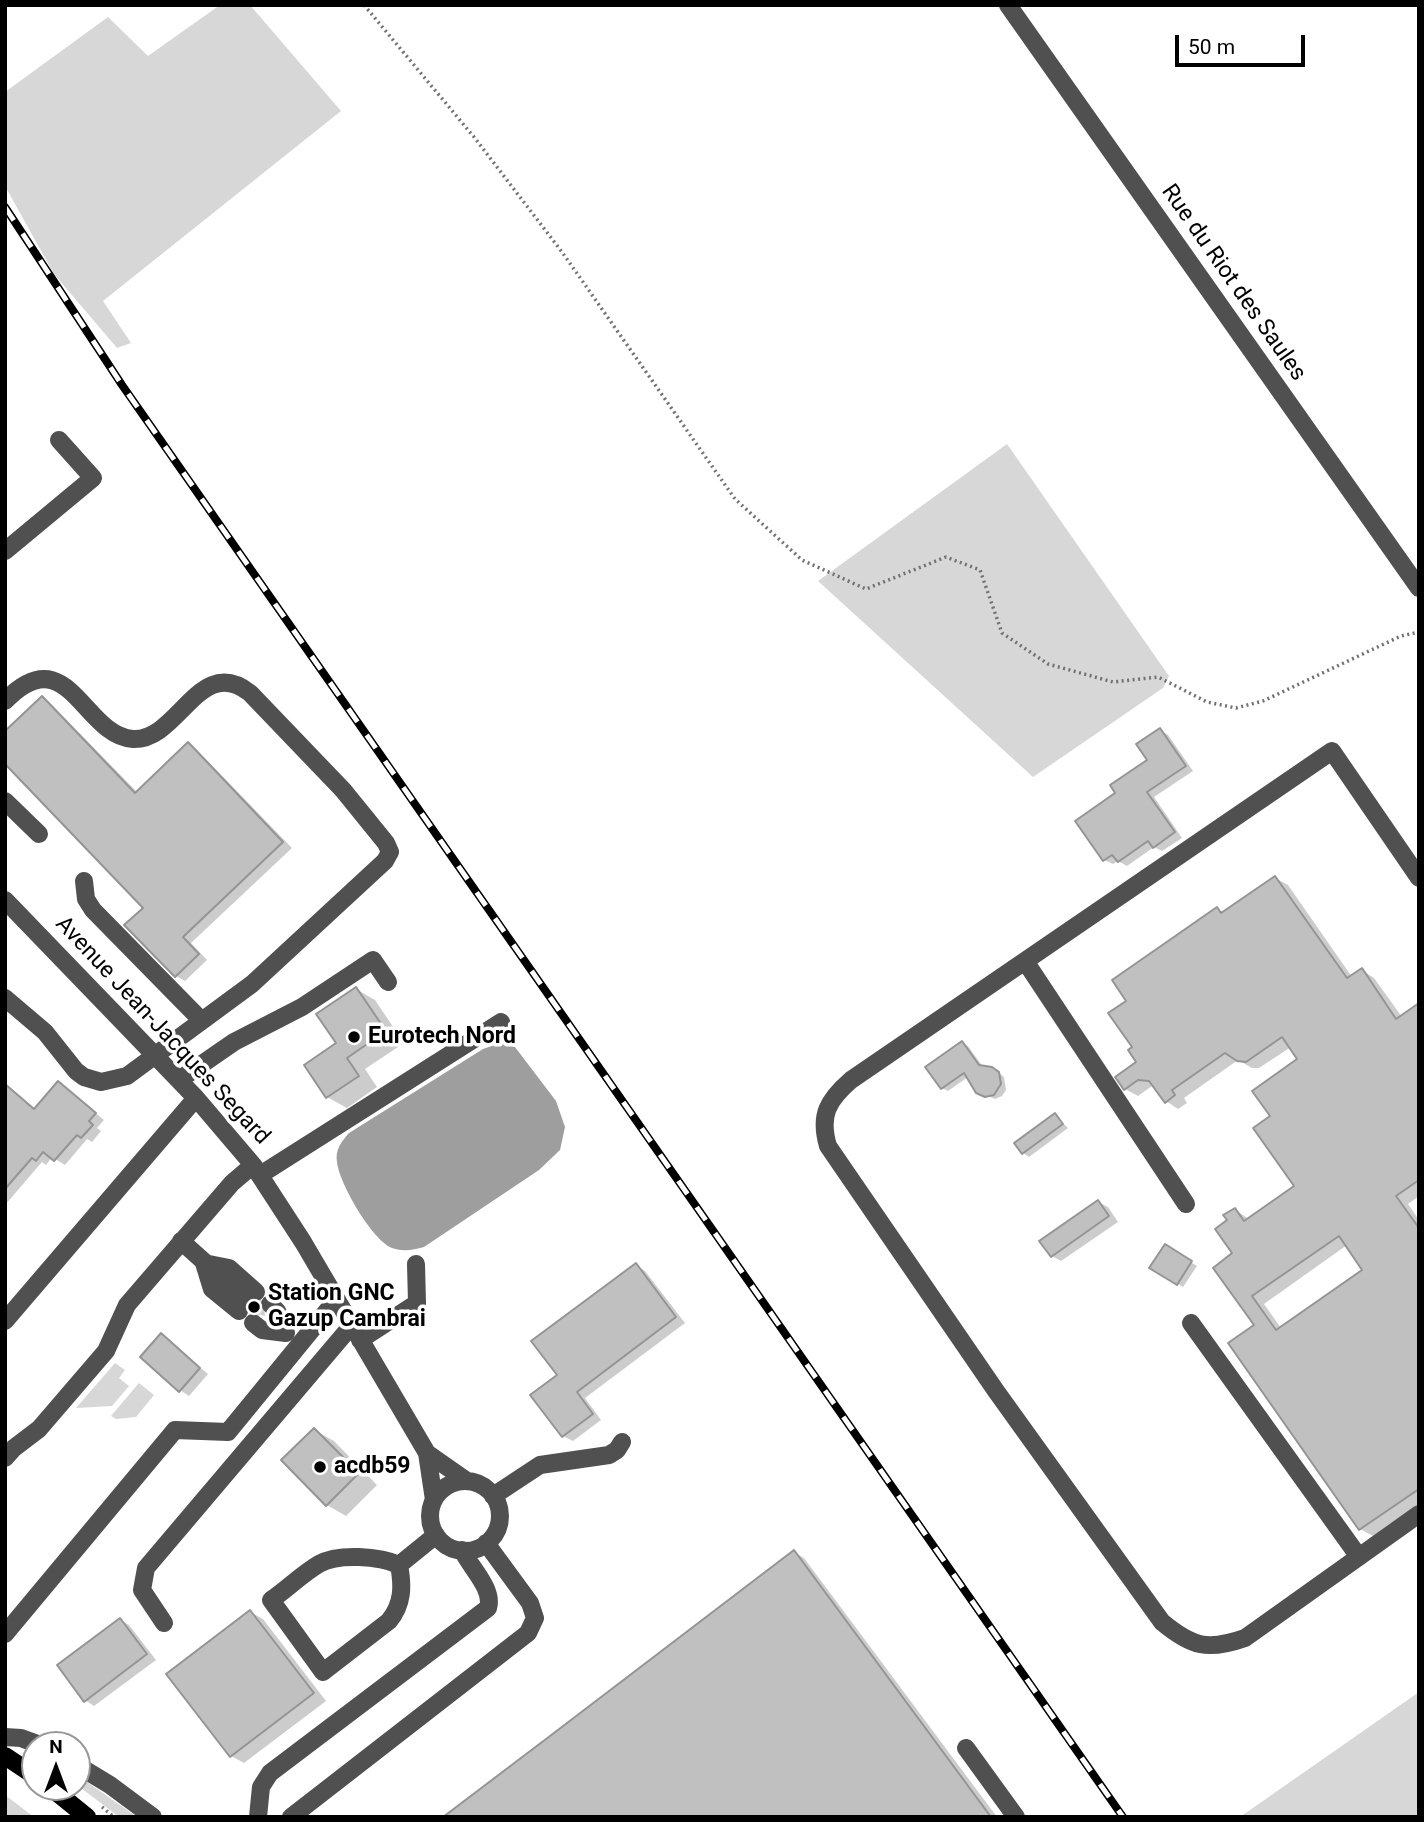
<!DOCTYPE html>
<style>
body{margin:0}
#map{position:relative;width:1424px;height:1822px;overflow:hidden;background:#fff;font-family:Roboto,sans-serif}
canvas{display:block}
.frame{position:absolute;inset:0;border:7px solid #000;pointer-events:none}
.north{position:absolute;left:21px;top:1731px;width:70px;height:70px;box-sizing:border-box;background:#fff;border:2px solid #999;border-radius:50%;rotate:0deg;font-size:19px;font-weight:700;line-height:28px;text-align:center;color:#000}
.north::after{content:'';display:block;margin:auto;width:24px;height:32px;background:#000;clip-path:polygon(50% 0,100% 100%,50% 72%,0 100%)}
.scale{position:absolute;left:1175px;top:35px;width:130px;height:32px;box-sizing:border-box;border:4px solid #000;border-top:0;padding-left:9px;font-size:21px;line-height:24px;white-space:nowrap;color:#000;-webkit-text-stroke:5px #fff;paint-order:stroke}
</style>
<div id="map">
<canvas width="1424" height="1822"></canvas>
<div class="frame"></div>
<div class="north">N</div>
<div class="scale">50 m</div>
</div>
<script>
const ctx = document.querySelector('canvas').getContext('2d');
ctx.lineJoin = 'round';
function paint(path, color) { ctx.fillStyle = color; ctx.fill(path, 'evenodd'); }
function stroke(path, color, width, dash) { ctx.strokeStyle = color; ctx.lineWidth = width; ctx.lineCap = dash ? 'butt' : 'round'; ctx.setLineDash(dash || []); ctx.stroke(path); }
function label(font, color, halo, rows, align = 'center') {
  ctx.font = font + ' Roboto,sans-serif'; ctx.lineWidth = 7; ctx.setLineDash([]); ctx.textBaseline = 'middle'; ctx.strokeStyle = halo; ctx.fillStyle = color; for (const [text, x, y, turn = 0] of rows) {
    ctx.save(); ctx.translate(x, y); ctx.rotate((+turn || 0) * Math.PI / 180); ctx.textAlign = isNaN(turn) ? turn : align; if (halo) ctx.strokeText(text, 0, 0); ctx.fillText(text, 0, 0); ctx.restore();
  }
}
paint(new Path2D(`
 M220 5H250L341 111 103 301 131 343 117 348 54 274 5 186V92L108 17 148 56Z
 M1007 444 1169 676 1163 688 1033 777 818 581Z
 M115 1363 125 1370 119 1378 129 1386 112 1406 76 1408Z
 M139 1383 154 1395 136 1417 116 1419 111 1416Z
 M1419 1692V1817H1240Z
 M77 1775 137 1817H119L77 1785Z
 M5 1795 34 1817H5Z`), '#d7d7d7');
paint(new Path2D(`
 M500 1043 515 1047 556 1101 565 1127 560 1150 539 1170 424 1247C413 1250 404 1252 392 1248 372 1240 339 1183 337 1162 335 1150 341 1142 349 1133L483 1049Z`), '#9e9e9e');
paint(new Path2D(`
 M42 698 51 704 138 793 188 745 197 750 292 848 191 943 207 960 185 981 176 976 145 908Z
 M1160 730 1168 735 1193 771 1154 797 1182 838 1162 851 1154 847 1127 866 1118 861 1113 864 1104 860 1117 793 1149 760Z
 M1275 878 1288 885 1352 977 1362 970 1374 978 1402 1017 1419 1005V1196L1408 1204 1419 1220V1504L1373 1536 1360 1529 1230 1344 1256 1326 1234 1253 1229 1221 1235 1210 1249 1219 1296 1186 1272 1116 1300 1060 1291 1047 1259 1068H1252L1238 1060 1184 1098 1187 1103 1178 1109 1166 1101 1155 1086H1152L1138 1096 1125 1089 1139 1063 1134 1048 1129 1001 1217 909 1225 913ZM1347 1245 1365 1270 1281 1328 1264 1304Z
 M356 989 375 1000 404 1043 365 1069 377 1087 347 1108 327 1097Z
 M962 1043 968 1046 983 1067 998 1072 1004 1077 1006 1090 1002 1096 995 1099 983 1094 968 1077 948 1091 942 1088Z
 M59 1083 104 1120 97 1128 101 1131 92 1142 87 1139 65 1165 52 1157 46 1165 42 1162 5 1205V1084L36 1110Z
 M1055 1115 1068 1128 1029 1157 1023 1153 1016 1144Z
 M1098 1202 1108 1207 1118 1222 1061 1261 1052 1256Z
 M1165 1246 1197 1266 1183 1287 1152 1267Z
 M636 1265 645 1271 685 1323 585 1398 601 1420 573 1441 563 1436 533 1395 559 1375Z
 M259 1306 264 1309 265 1316 253 1312Z
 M161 1336 208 1374 189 1396 180 1390Z
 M314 1430 334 1441 377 1485 346 1516 327 1505Z
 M794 1552 804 1558 997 1817H445Z
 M250 1612 263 1619 326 1701 244 1763 231 1756Z
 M120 1620 129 1625 156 1660 94 1706 85 1700Z`), '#0003');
const building = new Path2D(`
 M42 696 135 793 188 742 283 842 183 937 199 954 175 977 124 925 143 908 5 764V731Z
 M1160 728 1186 766 1147 792 1175 832 1153 848 1148 841 1118 862 1112 855 1103 861 1075 821 1115 793 1110 785 1147 760 1136 744Z
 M1275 876 1347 978 1362 968 1396 1019 1419 1003V1180L1396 1196 1419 1228V1489L1359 1530 1228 1343 1254 1325 1213 1268 1232 1253 1215 1229 1227 1220 1223 1215 1235 1208 1244 1221 1294 1186 1253 1128 1270 1116 1252 1091 1297 1059 1282 1037 1246 1062 1237 1061 1225 1053 1172 1090 1175 1095 1165 1103 1149 1081 1138 1080 1124 1090 1115 1077 1136 1062 1128 1050 1132 1047 1108 1013 1126 1001 1112 980 1217 907 1221 913ZM1339 1236 1362 1270 1276 1330 1252 1296Z
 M356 987 386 1031 347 1058 359 1076 326 1098 304 1065 336 1043 316 1014Z
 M962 1041 979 1065 992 1067 999 1072 1001 1084 994 1095 985 1097 976 1093 964 1073 941 1089 925 1067Z
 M58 1081 96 1113 89 1121 93 1125 81 1138 77 1135 54 1161 43 1152 36 1161 32 1158 5 1189V1084L34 1109Z
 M1055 1113 1063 1124 1022 1154 1014 1143Z
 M1098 1200 1109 1216 1051 1257 1039 1241Z
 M1165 1244 1192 1261 1177 1285 1149 1268Z
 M636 1263 676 1317 577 1392 593 1414 562 1437 530 1395 557 1375 531 1341Z
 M161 1333 200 1368 179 1392 140 1357Z
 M314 1428 359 1473 326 1506 281 1460Z
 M794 1550 991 1817H443L550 1736Z
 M250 1610 314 1693 230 1757 166 1674Z
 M120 1618 147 1654 84 1702 57 1665Z`);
paint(building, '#c0c0c0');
stroke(building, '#949494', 2);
stroke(new Path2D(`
 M248 1301 262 1313`), '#d9d9d9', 18, [18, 9]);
stroke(new Path2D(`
 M364 5 474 137 562 252 735 499 802 560 866 589 946 557 980 570 1002 633 1048 664 1113 682 1158 677 1207 702 1236 708 1263 701 1401 636 1419 632
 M102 1807 114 1817`), '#727272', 3.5, [2, 3.5]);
stroke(new Path2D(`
 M1008 5 1419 588
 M5 551 93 478 59 440
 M5 701C68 636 83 736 133 739 179 741 199 653 250 693L343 790 386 843 390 852 385 861 252 984 127 1076 101 1082 84 1077 76 1071 45 1032 5 998
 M5 801 39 834
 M1419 878 1332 751 851 1080C828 1100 819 1115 828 1146L996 1391 1162 1622C1192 1647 1208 1651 1245 1638L1419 1514
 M84 881 86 899 93 910 201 1020
 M5 900 196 1098 253 1165 303 1242 427 1453 434 1500
 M1025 961 1186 1204
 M179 1080 234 1042 302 1007 373 960 388 982
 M260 1175 501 1022
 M181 1241 248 1301
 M239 1311 212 1289 204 1263 229 1268 256 1292
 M5 1321 196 1098
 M253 1323 262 1330 286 1333 277 1311 270 1304
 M1191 1323 1359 1557
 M360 1340 417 1303 416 1264
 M427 1453 467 1481
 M5 1458 14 1448 39 1429 106 1351 127 1305 232 1183 253 1165
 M430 1516a35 35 0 1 1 70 0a35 35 0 1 1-70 0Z
 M493 1496 540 1465 609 1455 617 1450 622 1442
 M399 1565C403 1586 403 1604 389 1621L323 1672 271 1600C287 1589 302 1574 319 1564 338 1553 380 1556 399 1565L436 1535
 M164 1623 142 1590 146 1568 352 1325
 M5 1634 175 1430 228 1432 336 1300
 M5 1737 21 1738 40 1745
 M966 1748 1016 1817
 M77 1765 110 1785 153 1817
 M258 1817 261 1787 270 1773 488 1608C494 1589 470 1567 462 1550
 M291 1817 528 1633 535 1618 530 1603 486 1543`), '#505050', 18);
stroke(new Path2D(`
 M5 1756 35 1776
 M50 1787 87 1817`), '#000', 18);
const rail = new Path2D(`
 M5 207 122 385 1123 1817`);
stroke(rail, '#000', 8);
stroke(rail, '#fff', 5, [16]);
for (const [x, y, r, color] of [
 [354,1037,7,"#000"],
 [254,1307,7,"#000"],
 [320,1467,7,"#000"]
]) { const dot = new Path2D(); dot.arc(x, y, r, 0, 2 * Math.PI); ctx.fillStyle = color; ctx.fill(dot); stroke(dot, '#fff', 2.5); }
label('23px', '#000', '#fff', [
 ["Rue du Riot des Saules",1233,283,55],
 ["Avenue Jean-Jacques Segard",162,1031,47]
]);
label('bold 23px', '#000', '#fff', [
 ["Eurotech Nord",368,1037],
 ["Station GNC",268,1294],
 ["Gazup Cambrai",268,1320],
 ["acdb59",334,1467]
], 'left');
</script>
